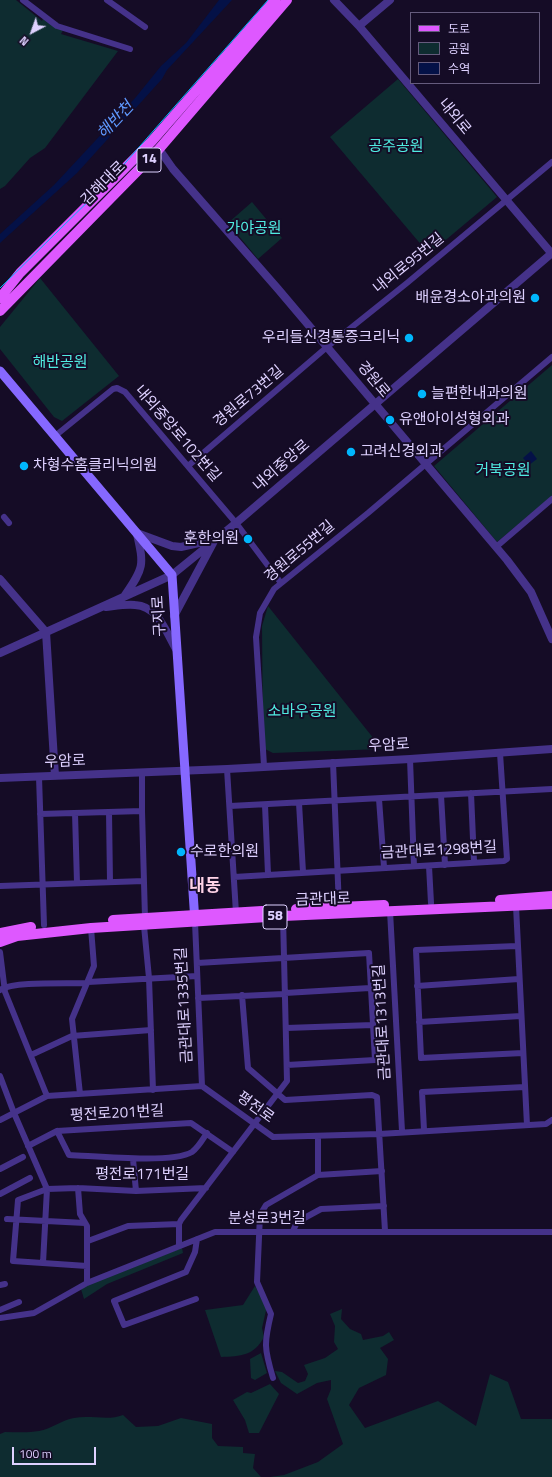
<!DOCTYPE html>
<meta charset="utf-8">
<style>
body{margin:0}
#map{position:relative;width:552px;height:1477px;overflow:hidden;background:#150c26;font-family:"Titillium Web","Noto Sans KR",sans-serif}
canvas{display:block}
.legend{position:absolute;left:410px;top:12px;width:130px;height:72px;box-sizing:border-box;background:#150c26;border:1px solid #655b7d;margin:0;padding:5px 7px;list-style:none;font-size:12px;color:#ded1ff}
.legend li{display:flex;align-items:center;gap:8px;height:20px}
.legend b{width:20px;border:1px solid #655b7d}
.north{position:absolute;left:12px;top:12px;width:40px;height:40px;-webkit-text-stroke:3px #150c26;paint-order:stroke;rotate:221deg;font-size:11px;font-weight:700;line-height:16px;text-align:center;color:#ded1ff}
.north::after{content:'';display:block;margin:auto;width:14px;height:18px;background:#ded1ff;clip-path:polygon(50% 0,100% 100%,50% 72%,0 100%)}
.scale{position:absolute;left:12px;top:1447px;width:84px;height:18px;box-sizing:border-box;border:2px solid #ded1ff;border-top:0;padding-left:5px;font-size:12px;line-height:14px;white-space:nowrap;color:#ded1ff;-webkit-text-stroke:3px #150c26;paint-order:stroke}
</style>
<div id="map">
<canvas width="552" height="1477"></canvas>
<ul class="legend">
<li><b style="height:5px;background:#de58ff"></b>도로</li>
<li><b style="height:11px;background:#0e2c30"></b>공원</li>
<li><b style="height:11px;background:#041147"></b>수역</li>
</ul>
<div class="north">N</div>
<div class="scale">100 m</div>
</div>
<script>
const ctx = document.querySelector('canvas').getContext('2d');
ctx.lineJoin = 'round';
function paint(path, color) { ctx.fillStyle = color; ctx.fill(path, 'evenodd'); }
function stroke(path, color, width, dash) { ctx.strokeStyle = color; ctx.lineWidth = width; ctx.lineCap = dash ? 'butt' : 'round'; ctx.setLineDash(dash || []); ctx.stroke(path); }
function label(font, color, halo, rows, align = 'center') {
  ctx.font = font + ' "Titillium Web","Noto Sans KR",sans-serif'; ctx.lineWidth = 4; ctx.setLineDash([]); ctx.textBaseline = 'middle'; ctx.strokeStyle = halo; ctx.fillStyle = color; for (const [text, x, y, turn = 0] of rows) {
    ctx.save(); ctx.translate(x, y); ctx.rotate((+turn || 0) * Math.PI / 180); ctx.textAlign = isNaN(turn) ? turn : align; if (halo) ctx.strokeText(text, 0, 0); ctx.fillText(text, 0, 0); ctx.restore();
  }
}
paint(new Path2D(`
 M0 0H16L42 21 43 18 63 30 61 34 118 51 45 148 30 158 5 186 0 189Z
 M398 79 497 197 429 254 330 137Z
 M252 202 282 238 258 259 228 223Z
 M40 278 119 376 62 421 54 417 0 349V327Z
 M552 365V496L497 542 434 466Z
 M268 606 382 749 273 753 263 748 262 626Z
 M182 1248 183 1253 107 1284 84 1299 81 1289 87 1284Z
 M255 1286 267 1306 262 1328 264 1337C254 1356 241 1356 221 1357L205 1310 243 1305Z
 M342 1309 341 1319 350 1329 361 1334 363 1340 383 1336 389 1332 394 1340 380 1348 388 1359 386 1375 359 1388 349 1405 365 1428 438 1401 476 1426 490 1374 508 1382 521 1419H552V1477H270L284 1475 318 1462 343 1444 327 1399 331 1389V1380L317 1383 297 1394 281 1383 275 1371 282 1372 298 1383 305 1381 308 1374 304 1365 325 1358 338 1349 334 1342 335 1326 330 1314Z
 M261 1353 267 1373 255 1380 251 1378 250 1359Z
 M270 1384 279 1394 259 1433H249L245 1420 233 1400 247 1392 251 1393Z
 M123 1415 136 1427 158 1426 181 1418 212 1424V1438L218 1446 243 1447V1453L255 1454 253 1468 261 1477H0V1434L5 1432C16 1432 28 1433 39 1431 51 1429 62 1420 74 1418 91 1415 109 1421 123 1415Z`), '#0e2c30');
paint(new Path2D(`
 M219 0H232L167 70 162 79 77 173 0 243V234L54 185 136 97 161 66 186 43Z
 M531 451 537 459 529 465 523 458Z`), '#041147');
stroke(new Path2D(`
 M23 0 57 26 130 49
 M107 0 145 27
 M55 436 113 389 117 388 125 392 236 523 281 583
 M188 466 327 347 407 283 552 162
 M4 517 9 523
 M496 547 552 499
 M410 759 414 866
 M333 762 339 907
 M264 766 256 637 260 613 274 589 368 513 552 357
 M227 769 236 913
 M142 773V811L145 918
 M39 777 44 925
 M471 793 474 862
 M441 795 445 865
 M379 799 384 867
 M299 803 303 872
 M265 805 268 874
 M230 806 552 789
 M109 812 110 882
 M75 813 77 883
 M40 814 142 811
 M429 866 431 903
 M234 877 504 861 507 859 500 753
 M0 886 144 881
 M516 906 527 1125
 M390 911 402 1131
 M195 922 202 1086
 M144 926 149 978 153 1090
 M517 946 416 950 421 1058 523 1053
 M0 952 5 992 47 1096
 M197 963 369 953 375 1060 287 1065
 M88 982 197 976
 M417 986 519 979
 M0 990C14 981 67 984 86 983
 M285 993 370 988
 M242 995 248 1068 285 1100 372 1095 377 1097 385 1231
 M198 998 284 994
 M419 1022 521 1016
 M286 1028 373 1025
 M31 1055 72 1036 151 1030
 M0 1076 14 1113 47 1189 43 1263
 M80 1094 72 1019 94 966 91 928
 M0 1120 47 1096 202 1086 273 1137 379 1134 546 1124 552 1120
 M424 1130 422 1092 525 1087
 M57 1131 69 1155C95 1156 172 1164 192 1152 198 1148 203 1139 207 1133
 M318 1136V1175
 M28 1146 57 1131 191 1123 233 1152
 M133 1159 136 1191
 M0 1169 23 1157
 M78 1188 80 1214 87 1226V1283
 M0 1194 30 1178
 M7 1219 85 1223
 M293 1231 297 1222 321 1209 384 1206
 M88 1241 128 1226 179 1224
 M179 1246V1224L181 1220 287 1081 283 916
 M87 1266 13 1261 18 1200 47 1189 78 1188 136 1191 206 1188
 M0 1285 5 1284
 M196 1299 124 1325 114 1301 186 1272 195 1252 197 1239
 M0 1310 19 1302
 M0 1318 34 1313 87 1283 215 1232H552
 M273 1378C264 1348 264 1343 271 1314L257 1282 260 1215 266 1205 318 1175 382 1171`), '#45328a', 6);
stroke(new Path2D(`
 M334 0 359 26 552 254
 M359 26 390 0
 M159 149 173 169 278 289 507 560 531 592 552 639
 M137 533 172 546 181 547 212 540
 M0 579 46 632 55 776
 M125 595C144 568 144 565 137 534
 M106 607C115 606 126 604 135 605 158 606 166 632 176 649
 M174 616 213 543
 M0 653 172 575 236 523 552 253
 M0 778 227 769 410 759 552 749`), '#45328a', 8);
stroke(new Path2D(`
 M0 371 172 575 195 922`), '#8668ff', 9);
stroke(new Path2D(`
 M0 298 20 273 152 141 275 0
 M0 311 159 149 287 0
 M500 900 552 896
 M296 909 384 905
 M113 920 262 911
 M0 933 31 927
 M0 942 17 936 91 928 283 916 552 904`), '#de58ff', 10);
stroke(new Path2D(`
 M0 288 112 178 268 0`), '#00b6fc', 1);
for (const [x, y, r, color] of [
 [535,298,5,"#00b6fc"],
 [409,338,5,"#00b6fc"],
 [422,394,5,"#00b6fc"],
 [390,420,5,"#00b6fc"],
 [351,452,5,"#00b6fc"],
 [24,466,5,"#00b6fc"],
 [248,539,5,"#00b6fc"],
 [181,852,5,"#00b6fc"]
]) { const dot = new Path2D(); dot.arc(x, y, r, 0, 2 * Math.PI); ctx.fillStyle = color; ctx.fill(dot); stroke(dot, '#150c26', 1.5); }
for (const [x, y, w] of [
 [149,160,24],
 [275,917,24]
]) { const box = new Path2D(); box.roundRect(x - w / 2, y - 12, w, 24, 3); ctx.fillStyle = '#150c26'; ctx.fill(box); stroke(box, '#ded1ff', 1); }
label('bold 14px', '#ded1ff', null, [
 ["14",149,160],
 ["58",275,917]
]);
label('15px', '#ded1ff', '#150c26', [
 ["내외로",454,117,50],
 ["김해대로",104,184,-45],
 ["내외로95번길",409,264,-39],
 ["경원로",373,380,50],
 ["경원로73번길",249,397,-40],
 ["내외중앙로102번길",177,434,49],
 ["내외중앙로",282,466,-41],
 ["경원로55번길",300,552,-40],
 ["구지로",160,616,-93],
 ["우암로",389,746,-3],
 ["우암로",65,762,-2],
 ["금관대로1298번길",439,851,-3],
 ["금관대로",323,900,-2],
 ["금관대로1335번길",185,1005,-93],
 ["금관대로1313번길",383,1022,-93],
 ["평전로",255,1108,36],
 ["평전로201번길",117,1114,-3],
 ["평전로171번길",142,1175],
 ["분성로3번길",267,1219]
]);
label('15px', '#50ece1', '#150c26', [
 ["공주공원",396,147],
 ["가야공원",254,229],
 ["해반공원",60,363],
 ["거북공원",503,471],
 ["소바우공원",302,712]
]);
label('15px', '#ded1ff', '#150c26', [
 ["배윤경소아과의원",526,298,"right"],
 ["우리들신경통증크리닉",400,338,"right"],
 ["늘편한내과의원",431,394],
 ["유앤아이성형외과",399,420],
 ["고려신경외과",360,452],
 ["차형수홈클리닉의원",33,466],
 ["훈한의원",239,539,"right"],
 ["수로한의원",190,852]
], 'left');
label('italic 16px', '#5f99ff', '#150c26', [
 ["해반천",116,121,-47]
]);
label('bold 17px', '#ffd3e7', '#150c26', [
 ["내동",205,887]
]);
</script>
